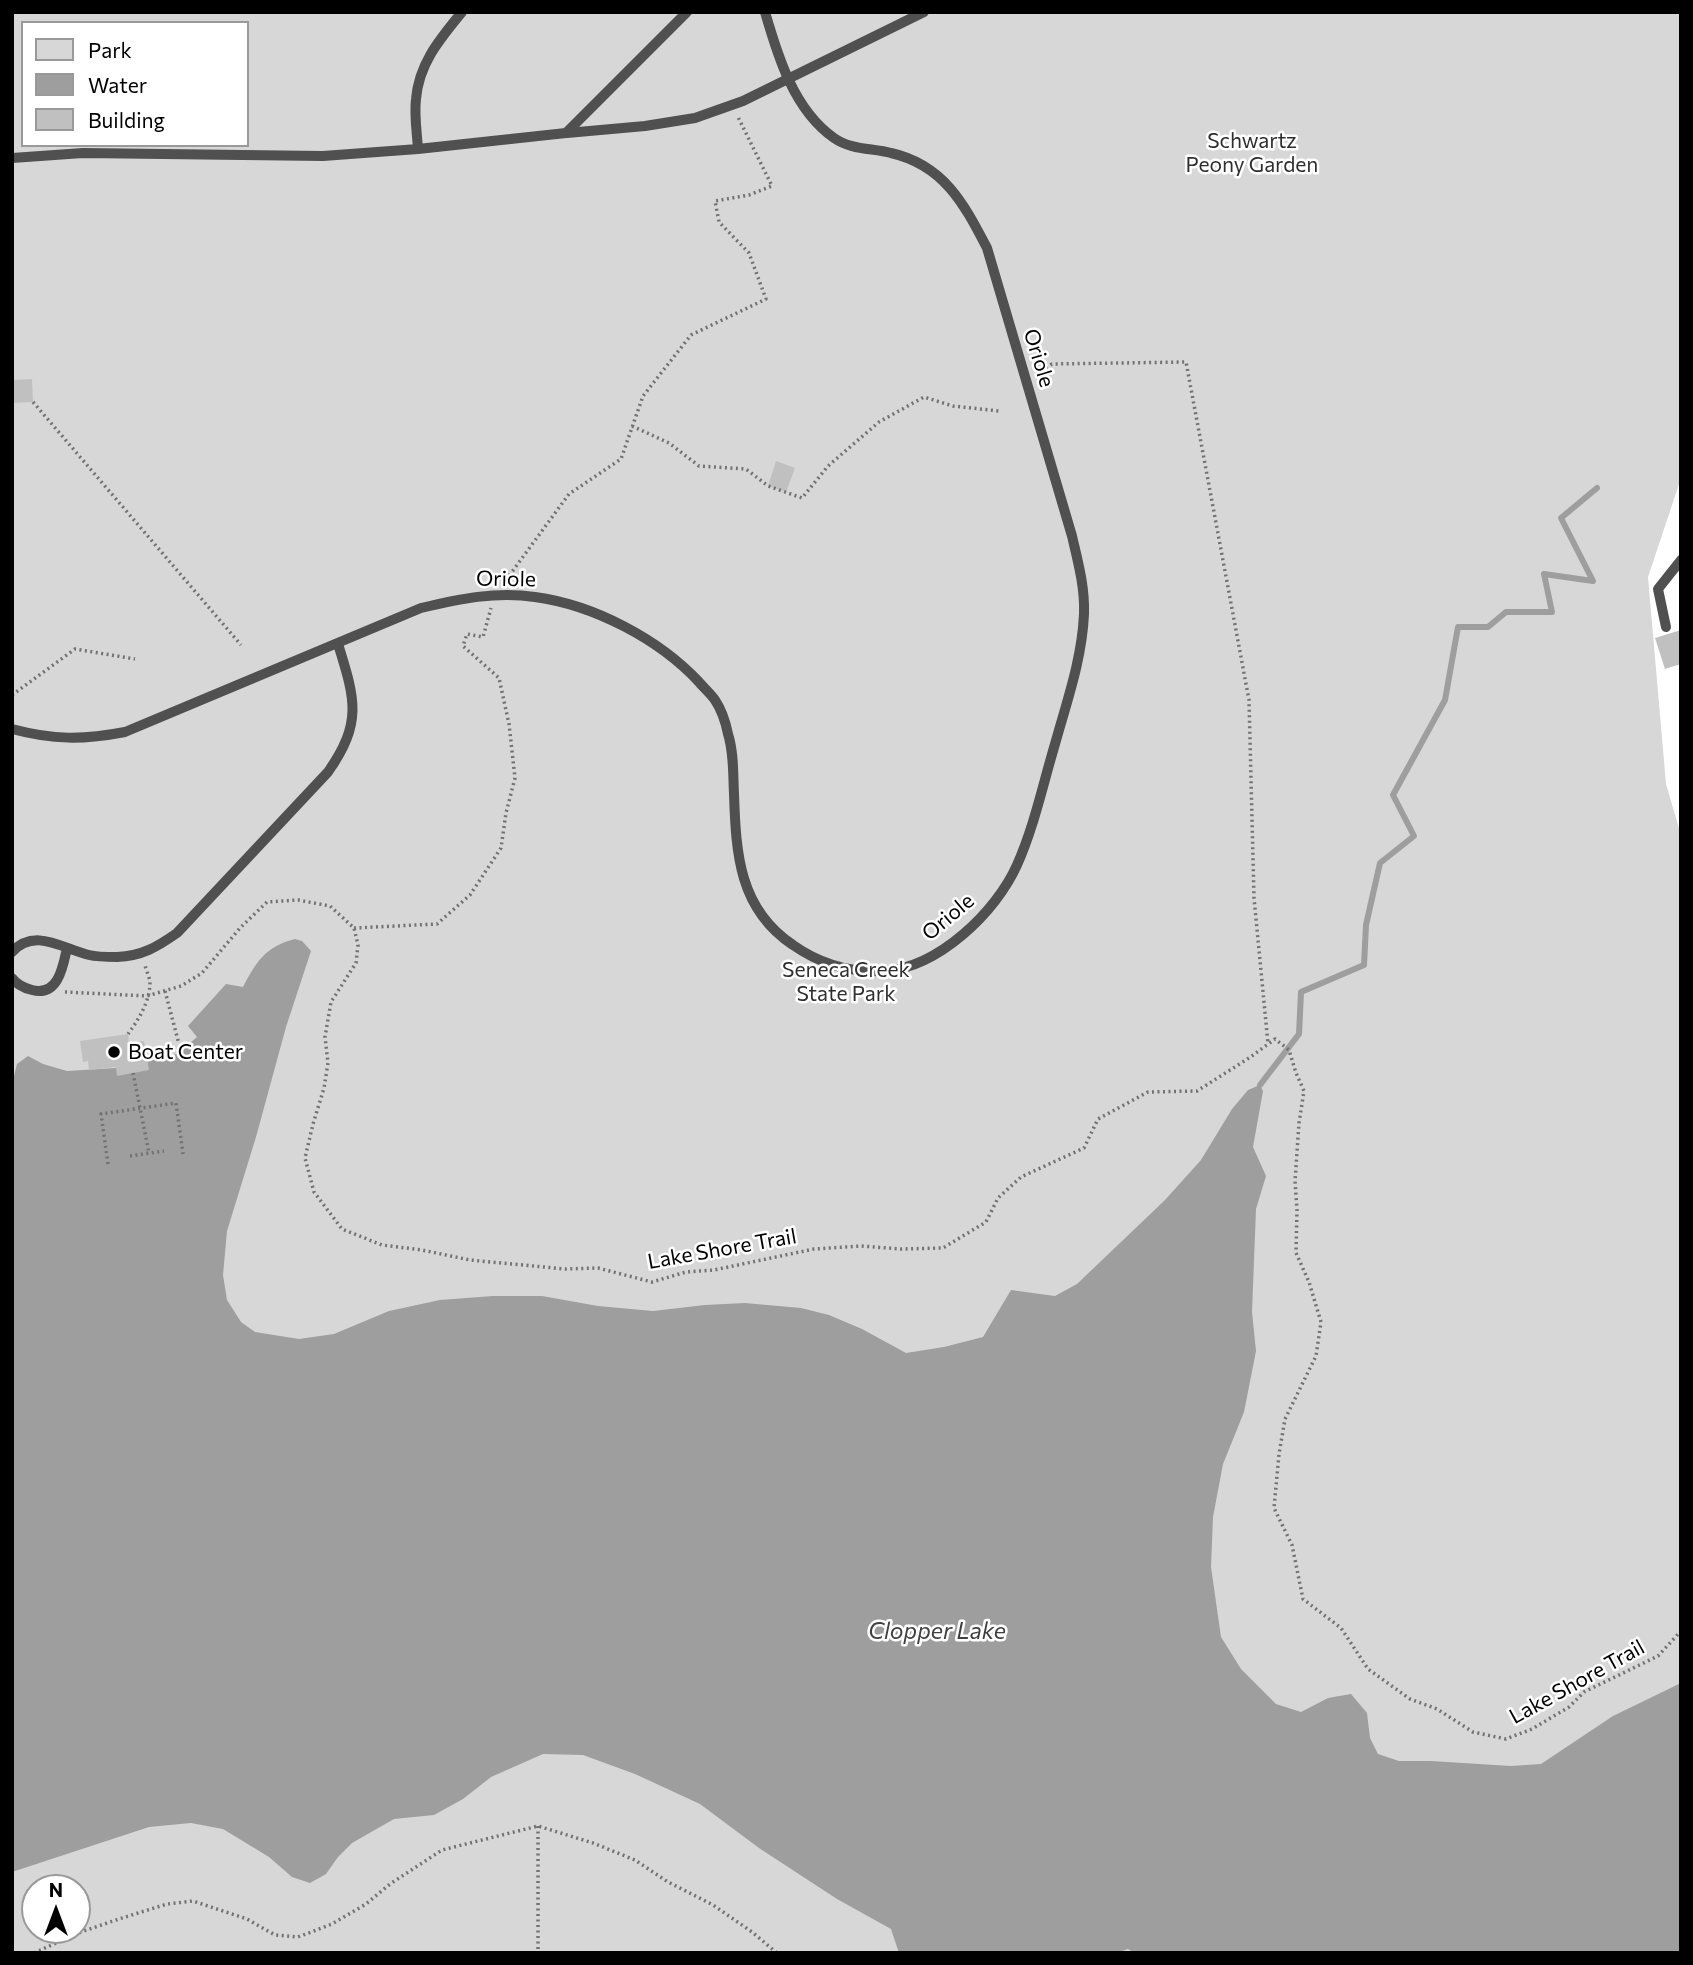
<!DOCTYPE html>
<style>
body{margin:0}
#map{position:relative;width:1693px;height:1965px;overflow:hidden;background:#fff;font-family:Commissioner,sans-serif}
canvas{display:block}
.frame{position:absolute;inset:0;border:14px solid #000;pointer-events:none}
.legend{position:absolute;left:21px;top:21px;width:228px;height:126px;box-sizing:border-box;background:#fff;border:2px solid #999;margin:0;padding:9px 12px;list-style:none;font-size:21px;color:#000}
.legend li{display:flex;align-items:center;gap:14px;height:35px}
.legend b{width:35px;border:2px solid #999}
.north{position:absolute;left:21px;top:1874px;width:70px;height:70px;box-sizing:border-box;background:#fff;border:2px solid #999;border-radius:50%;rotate:0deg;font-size:19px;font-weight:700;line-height:28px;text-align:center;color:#000}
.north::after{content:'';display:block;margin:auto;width:24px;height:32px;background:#000;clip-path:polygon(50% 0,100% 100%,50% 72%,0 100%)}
</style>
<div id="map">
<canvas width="1693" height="1965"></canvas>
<div class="frame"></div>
<ul class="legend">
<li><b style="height:19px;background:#d7d7d7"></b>Park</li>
<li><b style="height:19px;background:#9e9e9e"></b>Water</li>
<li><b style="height:19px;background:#c0c0c0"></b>Building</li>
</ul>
<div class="north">N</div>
</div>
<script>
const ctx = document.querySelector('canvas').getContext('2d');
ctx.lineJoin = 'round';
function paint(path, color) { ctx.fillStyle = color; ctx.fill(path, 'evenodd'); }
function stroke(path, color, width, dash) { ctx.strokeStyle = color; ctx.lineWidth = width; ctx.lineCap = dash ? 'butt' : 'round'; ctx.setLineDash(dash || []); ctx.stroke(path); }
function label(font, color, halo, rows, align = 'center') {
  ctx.font = font + ' Commissioner,sans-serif'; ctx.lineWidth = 5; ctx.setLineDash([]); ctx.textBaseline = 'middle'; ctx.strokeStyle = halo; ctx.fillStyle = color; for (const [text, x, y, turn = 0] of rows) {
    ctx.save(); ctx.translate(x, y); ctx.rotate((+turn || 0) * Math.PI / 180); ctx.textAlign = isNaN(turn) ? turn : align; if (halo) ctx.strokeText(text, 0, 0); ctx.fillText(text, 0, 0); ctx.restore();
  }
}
paint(new Path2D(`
 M12 12H1681V478L1648 577 1666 784 1681 835V1953H12ZM23 23H247V145H23ZM35 1888H77V1930H35Z`), '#d7d7d7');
paint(new Path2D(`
 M295 939 302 941 311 951 286 1027 256 1137 227 1231 223 1275 227 1300 241 1322 255 1332 299 1339 334 1334 389 1311 440 1300 493 1296H542L598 1306 653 1311 705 1305 745 1303 801 1308 829 1315 862 1329 906 1353 944 1347 983 1337 1011 1290 1055 1296 1077 1284 1165 1200 1201 1160 1232 1109 1248 1090 1260 1085 1263 1091 1253 1147 1266 1176 1256 1209 1252 1312 1256 1351 1244 1412 1223 1464 1213 1517 1211 1567 1221 1637 1241 1669 1276 1704 1301 1712 1328 1698 1351 1694 1367 1713 1370 1738 1378 1754 1399 1761H1431L1511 1766 1541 1764 1613 1716 1681 1683V1953H1135L1128 1949 1116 1953H899L891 1929 837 1899 759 1848 700 1804 635 1774 583 1755 543 1754 491 1777 463 1799 434 1815 394 1819 352 1843 338 1857 326 1874 310 1883 292 1877 269 1857 223 1829 191 1823 149 1827 12 1872V1084L17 1064 28 1056 43 1064 67 1071 116 1068 167 1057 179 1053 197 1037 188 1026 226 984 243 987C256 962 266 946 295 939Z`), '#9e9e9e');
stroke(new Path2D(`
 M1260 1085 1299 1034 1301 992 1364 965 1366 925 1380 863 1414 836 1393 795 1445 700 1458 627H1488L1506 612H1552L1544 574 1593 581 1561 518 1597 488`), '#9e9e9e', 6);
paint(new Path2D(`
 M32 379 33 402 12 403V380Z
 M776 461 795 468 786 492 768 486Z
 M1681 630V664L1665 669 1655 638Z
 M128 1034 129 1043 144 1041 149 1070 117 1076 116 1067 89 1070 88 1061 83 1062 80 1041Z`), '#c0c0c0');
stroke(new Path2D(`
 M1036 373 1052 364 1186 362 1249 700 1254 898 1268 1044
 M33 402 241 645
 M632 426 669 443 699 466 746 469 768 486 802 498 828 466 879 422 924 397 953 406 999 411
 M506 580 569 494 621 459 643 396 691 335 766 299 749 253 719 222 715 201 749 195 772 186 738 117
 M12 695 75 649 135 659
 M354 928 437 924 470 895 501 848 506 813 515 778 509 724 499 678 463 646 467 634 483 637 491 608
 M165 991 179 1044
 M65 992 147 996 181 986 202 973 240 928 267 902 298 900 330 906 354 928 358 945 356 963 331 1002 325 1037 328 1063 324 1088 313 1124 305 1158 314 1192 342 1229 382 1245 422 1250 470 1260 565 1269 598 1268 652 1282 686 1272 714 1270 814 1249 861 1246 901 1249 943 1248 986 1222 998 1198 1021 1177 1084 1148 1098 1119 1148 1092 1197 1091 1249 1058 1275 1039 1289 1050 1296 1073 1304 1091 1299 1123 1295 1181 1297 1210 1296 1253 1309 1282 1321 1322 1316 1356 1285 1419 1279 1454 1274 1508 1292 1545 1303 1599 1341 1628 1368 1669 1410 1699 1437 1709 1473 1732 1506 1739 1532 1729 1569 1707 1584 1692 1658 1656 1681 1631
 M128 1034C139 1019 150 1001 150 982 149 976 146 970 145 965
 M133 1073 149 1153
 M130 1156 164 1151
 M108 1164 101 1114 176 1103 183 1154
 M538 1826V1953
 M34 1953 81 1932 119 1919 167 1904 193 1901 247 1919 275 1935 298 1937 332 1924 366 1904 390 1884 442 1850 538 1826 593 1843 635 1860 668 1882 713 1905 752 1932 777 1953`), '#727272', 3.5, [2, 3.5]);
stroke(new Path2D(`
 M567 133 645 126 695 118 743 101 924 12
 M418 149C417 133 414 115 416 99 419 63 440 39 462 12
 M12 158 83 153 323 156 418 149 566 133 687 12
 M1666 627 1658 589 1681 560
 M12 729C53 740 83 740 125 732L421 608C459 599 496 591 535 597 594 605 659 639 699 682 704 688 711 694 715 700 721 709 726 724 728 734 734 753 733 775 734 794 736 854 739 909 793 945 820 964 852 973 885 971 939 967 996 912 1017 865 1034 827 1043 784 1055 744 1067 701 1082 659 1084 614 1085 587 1078 562 1072 536L987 248C964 204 944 165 891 153 872 148 851 150 834 138 794 110 778 57 765 12
 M12 952C35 927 63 949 89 955 97 957 108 957 117 957 142 956 157 947 177 933L328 772C363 722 355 699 338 644
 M12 978C17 985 24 988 32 990 58 997 63 967 67 948`), '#505050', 10);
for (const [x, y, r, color] of [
 [114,1052,7,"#000"]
]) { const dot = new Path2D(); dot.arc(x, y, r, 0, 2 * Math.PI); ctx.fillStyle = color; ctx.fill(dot); stroke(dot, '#fff', 2.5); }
label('21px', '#2e2e2e', '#fff', [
 ["Schwartz",1252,141],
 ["Peony Garden",1252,165],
 ["Seneca Creek",846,970],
 ["State Park",846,994]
]);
label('21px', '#000', '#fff', [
 ["Oriole",1039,358,73],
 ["Oriole",506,579,1],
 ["Oriole",948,917,-40],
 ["Lake Shore Trail",722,1249,-10],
 ["Lake Shore Trail",1577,1682,-29]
]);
label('21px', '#000', '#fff', [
 ["Boat Center",128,1052]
], 'left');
label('italic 23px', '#3f3f3f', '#fff', [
 ["Clopper Lake",937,1631]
]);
</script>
